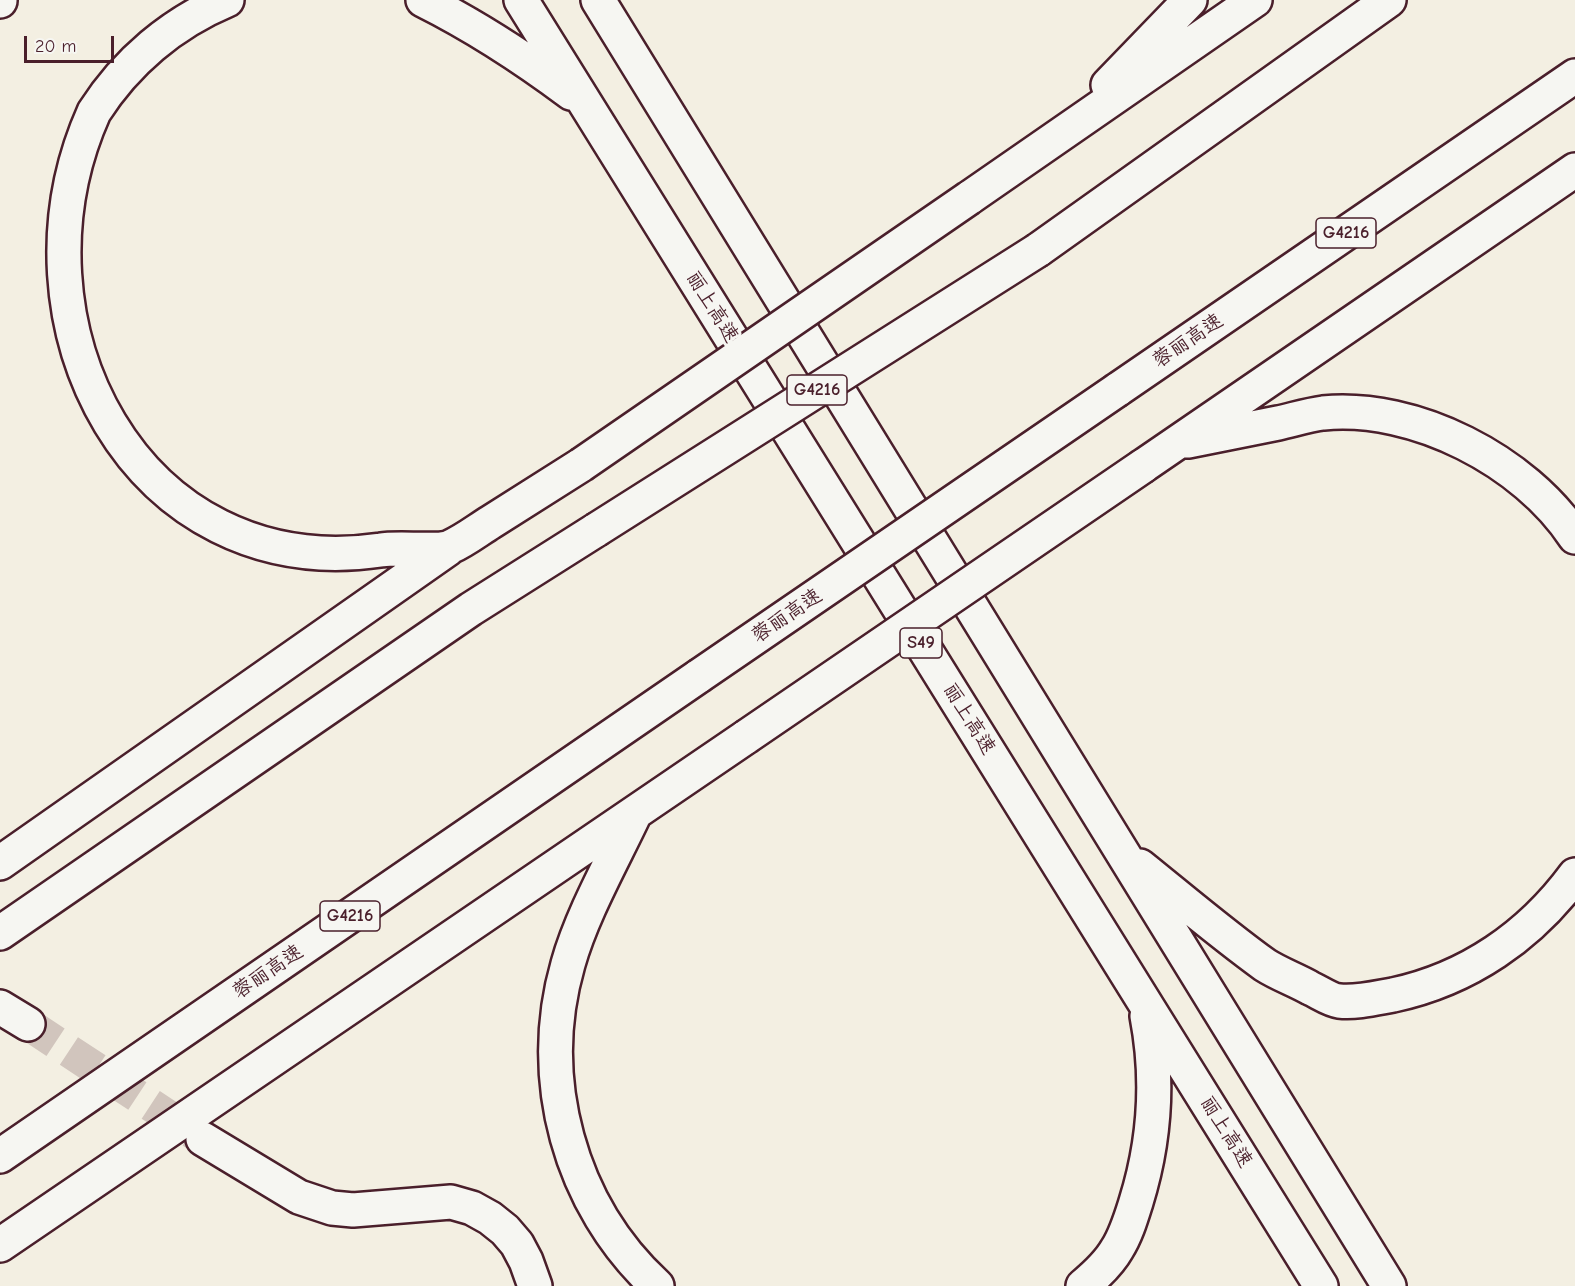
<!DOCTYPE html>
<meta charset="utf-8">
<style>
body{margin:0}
#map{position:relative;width:1575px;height:1286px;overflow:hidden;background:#f3efe2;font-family:"Comic Neue",sans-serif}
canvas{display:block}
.scale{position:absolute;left:24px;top:36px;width:90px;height:27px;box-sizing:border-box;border:3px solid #4a1f2b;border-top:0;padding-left:8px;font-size:18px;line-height:21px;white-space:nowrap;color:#4a1f2b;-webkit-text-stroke:4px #f6f6f2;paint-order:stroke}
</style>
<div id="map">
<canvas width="1575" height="1286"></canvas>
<div class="scale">20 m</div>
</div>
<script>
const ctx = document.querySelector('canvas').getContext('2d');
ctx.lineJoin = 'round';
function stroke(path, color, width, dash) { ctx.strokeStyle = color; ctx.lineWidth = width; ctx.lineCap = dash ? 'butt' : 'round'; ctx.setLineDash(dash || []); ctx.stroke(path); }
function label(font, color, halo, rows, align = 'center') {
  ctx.font = font + ' "Comic Neue","LXGW WenKai TC",sans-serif'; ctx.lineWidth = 6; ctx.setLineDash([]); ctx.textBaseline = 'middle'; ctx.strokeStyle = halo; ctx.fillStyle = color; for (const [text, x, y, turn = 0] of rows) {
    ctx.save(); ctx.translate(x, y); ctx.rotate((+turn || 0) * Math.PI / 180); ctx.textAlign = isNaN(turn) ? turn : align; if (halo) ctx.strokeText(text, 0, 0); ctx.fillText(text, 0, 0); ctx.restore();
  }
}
stroke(new Path2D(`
 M28 1024 201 1138`), '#d1c5bd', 33, [33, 16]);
const street = new Path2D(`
 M0 1007 28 1024
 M203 1139 299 1197 332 1208 353 1210 451 1202 472 1208 490 1218 505 1230 517 1244 526 1261 535 1286`);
const highway = new Path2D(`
 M227 0C172 23 126 62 94 112 0 322 135 586 381 550 398 547 439 552 450 547 464 541 478 530 491 522 521 503 551 484 581 465
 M423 0C475 26 524 58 571 93
 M521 0 1321 1286
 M598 0 1389 1286
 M0 1V0
 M1108 85 1190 0
 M969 198 1255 0
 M1038 250 1389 0
 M1117 390 1575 76
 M1188 441C1218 435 1248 429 1278 423 1292 420 1308 415 1323 413 1415 404 1525 461 1575 537
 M1143 466 1575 170
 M635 813C613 860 582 914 568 964 535 1078 569 1205 657 1286
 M0 863 448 549
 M1140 866C1181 899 1222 934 1265 965 1279 974 1296 980 1310 988 1319 992 1330 1000 1339 1001 1356 1003 1376 998 1393 995 1468 979 1530 936 1575 875
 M0 933 471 609 596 530
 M0 1156 699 676
 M0 1245 746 737
 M1083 1286C1095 1276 1109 1263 1117 1249 1126 1235 1131 1218 1136 1202 1155 1141 1159 1079 1147 1016`);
stroke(street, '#4a1f2b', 38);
stroke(highway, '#4a1f2b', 38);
stroke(street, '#f6f6f2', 33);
stroke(highway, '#f6f6f2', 33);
const highwayBridge = new Path2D(`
 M581 465 969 198
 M596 530 1038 250
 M699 676 1117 390
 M746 737 1143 466`);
stroke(highwayBridge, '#4a1f2b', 38, []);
stroke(highwayBridge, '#f6f6f2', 33);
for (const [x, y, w] of [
 [1346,233,60],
 [817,390,60],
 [921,643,42],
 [350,916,60]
]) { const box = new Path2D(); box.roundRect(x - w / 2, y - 15, w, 30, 4.5); ctx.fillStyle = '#f6f6f2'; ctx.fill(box); stroke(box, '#4a1f2b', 1.5); }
label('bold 18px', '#4a1f2b', null, [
 ["G4216",1346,233],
 ["G4216",817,390],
 ["S49",921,643],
 ["G4216",350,916]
]);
label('20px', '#4a1f2b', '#f6f6f2', [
 ["丽上高速",712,307,58],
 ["蓉丽高速",1188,341,-34],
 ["蓉丽高速",787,616,-34],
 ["丽上高速",969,719,58],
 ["蓉丽高速",268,972,-34],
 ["丽上高速",1226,1132,58]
]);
</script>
